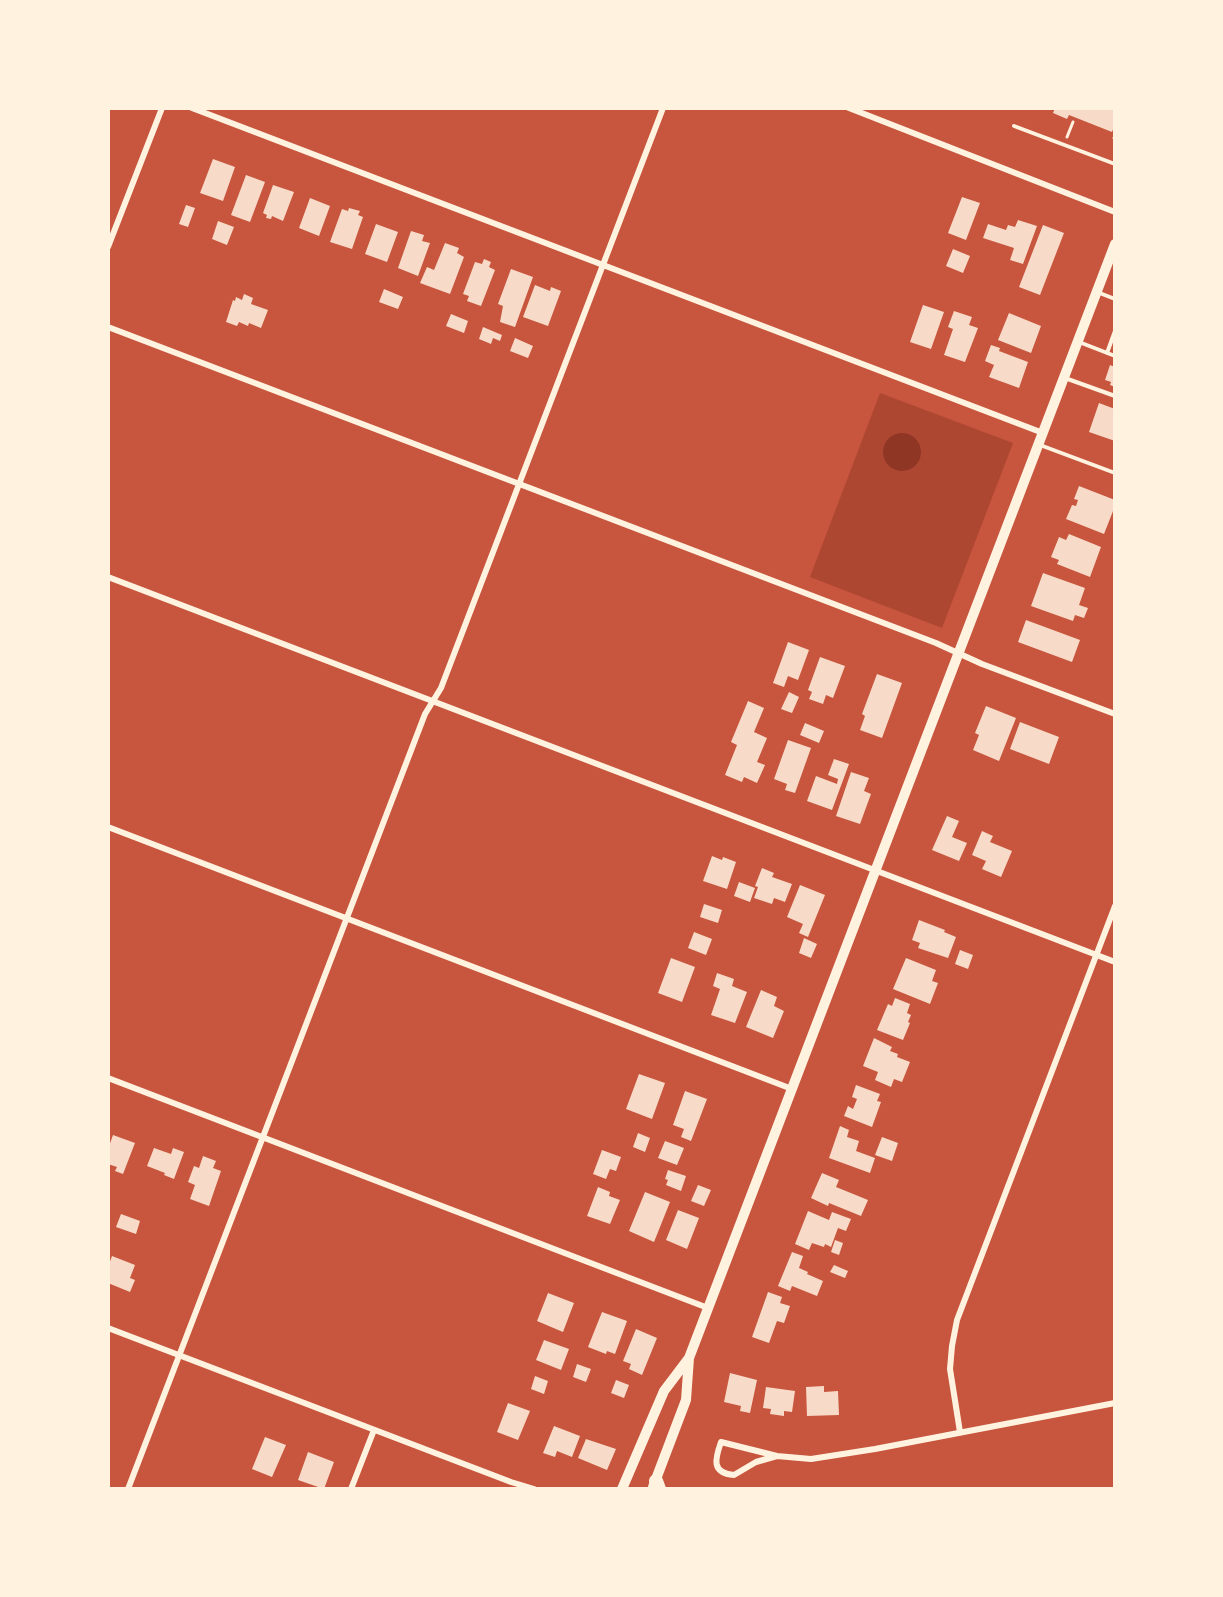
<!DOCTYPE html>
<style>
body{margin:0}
#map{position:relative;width:1223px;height:1597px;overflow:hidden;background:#c8553d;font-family:"PT Sans Narrow",sans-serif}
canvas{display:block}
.frame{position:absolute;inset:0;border:110px solid #fff3e0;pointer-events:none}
</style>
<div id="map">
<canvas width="1223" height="1597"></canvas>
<div class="frame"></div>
</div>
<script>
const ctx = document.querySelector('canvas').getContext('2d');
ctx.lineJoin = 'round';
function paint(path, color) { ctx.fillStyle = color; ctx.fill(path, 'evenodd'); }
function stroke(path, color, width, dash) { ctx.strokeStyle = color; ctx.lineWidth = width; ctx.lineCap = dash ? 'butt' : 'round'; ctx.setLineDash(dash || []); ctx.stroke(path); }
paint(new Path2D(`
 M880 393 1013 443 942 628 810 577Z`), '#ae4732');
paint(new Path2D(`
 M883 452a19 19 0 1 1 38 0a19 19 0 1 1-38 0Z`), '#8f3625');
paint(new Path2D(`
 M1055 108H1115V124L1112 132 1069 115 1067 119 1053 113Z
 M213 159 235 167 223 201 200 193Z
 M246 175 265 182 250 222 231 215Z
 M273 185 294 192 283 221 272 216 271 219 266 218 267 215 263 213Z
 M962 197 980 203 966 240 948 233Z
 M310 198 330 206 319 236 299 228Z
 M186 205 195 208 188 227 179 224Z
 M349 208 360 211 358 215 363 217 352 249 330 242 342 209 348 211Z
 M1018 220 1037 226 1023 264 1010 260 1014 248 983 238 988 224 1006 230 1008 225 1015 227Z
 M218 221 234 227 227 245 212 239Z
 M376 224 398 232 387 262 365 254Z
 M1043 225 1064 233 1040 295 1019 287Z
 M411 231 424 235 422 241 430 243 418 276 398 268Z
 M445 243 459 248 457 253 464 257 450 294 420 283 427 267 434 270Z
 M953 249 970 256 963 273 946 266Z
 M484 259 491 262 489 267 495 270 481 306 467 301 469 296 463 294 475 262 482 264Z
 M511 269 533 277 515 327 500 322 503 306 498 304Z
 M535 285 550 291 551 287 561 291 548 326 523 317Z
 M384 289 403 297 398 309 379 302Z
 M244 294 253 298 251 304 268 310 261 328 249 323 248 326 239 322 237 326 226 322 233 300 235 301 236 297 242 300Z
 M923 305 944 312 931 349 910 342Z
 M954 311 972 317 969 325 978 328 965 362 944 355 953 329 948 327Z
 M1009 313 1041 326 1031 353 998 340Z
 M451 314 468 321 464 333 446 326Z
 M483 327 502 335 500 341 493 338 491 344 479 339Z
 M515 338 533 346 528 358 510 351Z
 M991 345 1000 348 999 351 1028 362 1019 388 989 377 994 365 985 361Z
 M1110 365 1115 367V387L1110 385 1111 382 1105 380Z
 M1099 403 1115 409V441L1089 432Z
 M1079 486 1115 500V506L1104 534 1066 519 1072 505 1076 506 1078 500 1074 499Z
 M1069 534 1101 547 1090 577 1057 564 1059 560 1051 557 1059 537 1066 540Z
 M1043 573 1085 588 1079 605 1088 608 1084 618 1075 615 1073 621 1031 606Z
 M1026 620 1080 640 1072 662 1018 642Z
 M788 642 809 650 798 680 788 676 784 687 773 683Z
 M820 657 845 666 833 698 826 695 823 704 809 699 812 692 808 690Z
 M877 674 902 683 882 738 860 730 865 716 862 714Z
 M789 692 799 697 792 713 781 709Z
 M748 701 764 708 754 732 767 738 757 762 765 765 757 783 744 777 742 782 725 775 737 745 731 742Z
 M986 706 1016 718 999 761 973 750 979 735 975 733Z
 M1020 722 1059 737 1049 764 1010 749Z
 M805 723 824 731 819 743 800 735Z
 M788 740 811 748 795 793 785 790 787 784 774 779Z
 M834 759 849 764 832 810 807 801 816 776 837 784 838 779 828 775Z
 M851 772 869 778 864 791 871 794 860 824 836 816Z
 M947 816 959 821 952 837 967 843 959 861 932 850Z
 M982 831 993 836 990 842 1012 851 1001 877 982 869 986 861 972 855Z
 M712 856 722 860 723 857 736 862 727 889 703 881Z
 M762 868 774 873 772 877 792 884 785 902 774 898 772 904 754 898 758 887 755 886Z
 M739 882 755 888 750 902 734 896Z
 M800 885 825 895 808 937 799 933 803 924 787 917Z
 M704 904 722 910 718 923 700 917Z
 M919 920 945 930 944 932 956 937 948 958 918 948 920 943 912 940Z
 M694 932 712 939 706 955 688 948Z
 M804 938 817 944 811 958 799 953Z
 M960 950 973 955 968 969 955 964Z
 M671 958 695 967 682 1002 658 993Z
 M906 958 936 970 932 981 938 983 930 1004 893 989Z
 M717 973 734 979 732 986 747 992 735 1023 711 1015 720 989 713 986Z
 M761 990 777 997 774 1006 784 1011 773 1038 746 1027Z
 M895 998 910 1004 907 1013 911 1015 908 1022 910 1023 903 1040 877 1030 888 1004 892 1006Z
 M874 1038 892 1047 890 1051 898 1054 897 1057 910 1062 902 1082 894 1079 891 1087 875 1080 878 1072 863 1066Z
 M639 1074 665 1083 652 1119 626 1109Z
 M856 1085 880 1094 877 1101 881 1102 872 1127 844 1116 848 1106 853 1109 857 1099 852 1097Z
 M685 1091 707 1099 691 1141 681 1137 684 1129 673 1125Z
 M840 1126 849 1130 847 1137 859 1141 856 1151 875 1158 870 1173 829 1158Z
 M638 1133 650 1138 645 1152 633 1147Z
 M113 1135 135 1143 123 1174 115 1171 117 1167 108 1164V1149Z
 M882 1137 898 1143 892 1161 875 1155Z
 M665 1141 684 1148 677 1165 658 1158Z
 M154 1148 171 1154 173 1148 184 1152 174 1179 164 1175 165 1173 147 1166Z
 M602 1150 621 1157 616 1171 610 1169 606 1179 593 1174Z
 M203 1156 216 1161 213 1168 221 1171 209 1206 190 1199 195 1185 188 1182 194 1166 199 1168Z
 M668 1170 686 1176 681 1191 666 1185 668 1180 665 1179Z
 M822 1173 839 1180 836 1187 868 1200 861 1216 829 1203 828 1206 811 1198Z
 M698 1185 711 1190 704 1206 691 1201Z
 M598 1187 610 1192 609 1196 620 1200 610 1224 587 1216Z
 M645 1192 670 1202 654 1242 629 1231Z
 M678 1210 699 1218 687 1249 666 1240Z
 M808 1211 829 1220 832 1212 851 1219 846 1231 838 1228 831 1247 825 1244 824 1247 812 1243 809 1250 795 1244Z
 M121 1214 140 1221 136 1234 116 1227Z
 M835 1240 843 1243 839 1255 831 1252Z
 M792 1252 803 1256 799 1268 808 1272 807 1274 823 1281 817 1296 792 1286 790 1291 778 1286Z
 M112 1256 135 1265 130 1278 135 1280 130 1292 108 1283V1267Z
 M834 1265 848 1271 845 1278 830 1272Z
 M768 1292 782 1297 780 1303 790 1306 784 1323 777 1321 769 1343 752 1337Z
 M548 1293 574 1303 563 1332 537 1321Z
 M602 1312 627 1321 615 1354 607 1351 606 1354 588 1347Z
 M636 1329 657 1338 642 1375 629 1369 631 1364 623 1361Z
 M544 1340 569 1349 561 1370 536 1360Z
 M577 1364 591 1369 586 1382 573 1377Z
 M730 1373 757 1380 750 1413 740 1411 741 1406 724 1402Z
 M535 1376 548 1381 544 1394 531 1389Z
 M616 1380 629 1385 624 1398 611 1393Z
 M824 1386V1392L838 1391 839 1415 807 1416 806 1387Z
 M766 1387 795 1391 792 1412 784 1411V1416L770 1414 771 1409 763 1408Z
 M508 1403 530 1411 518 1440 497 1432Z
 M554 1426 580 1436 572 1457 557 1451 555 1457 543 1453Z
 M265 1437 286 1445 272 1477 252 1469Z
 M586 1439 616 1449 607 1470 578 1458Z
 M308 1452 334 1462 324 1489 298 1480Z`), '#f7dbc8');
stroke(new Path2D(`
 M1067 137 1073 122
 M1114 138 1115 136`), '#fff3e0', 3);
stroke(new Path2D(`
 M1014 126 1115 164
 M1097 292 1115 299
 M1079 342 1115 356
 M1107 353 1115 331
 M1065 378 1115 396
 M1040 445 1115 473`), '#fff3e0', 4);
stroke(new Path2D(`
 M192 108 1043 433
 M849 108 1115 212
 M108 247 162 108
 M108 327 936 643 982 664 1115 714
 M108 577 1115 962
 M108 827 792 1089
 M108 1078 708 1308
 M108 1328 511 1482 534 1489
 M960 1432 950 1369 952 1346 957 1320 1115 906
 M777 1456 756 1462 734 1475C711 1473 715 1459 721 1442L777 1456 811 1459 875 1449 1115 1403
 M128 1489 425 714 441 688 663 108
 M351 1489 374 1430`), '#fff3e0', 6);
stroke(new Path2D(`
 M653 1487 686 1400 689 1358
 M622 1489 664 1391 689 1358 1115 244`), '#fff3e0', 10);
stroke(new Path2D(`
 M656 1481 659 1489`), '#fff3e0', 14);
</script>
